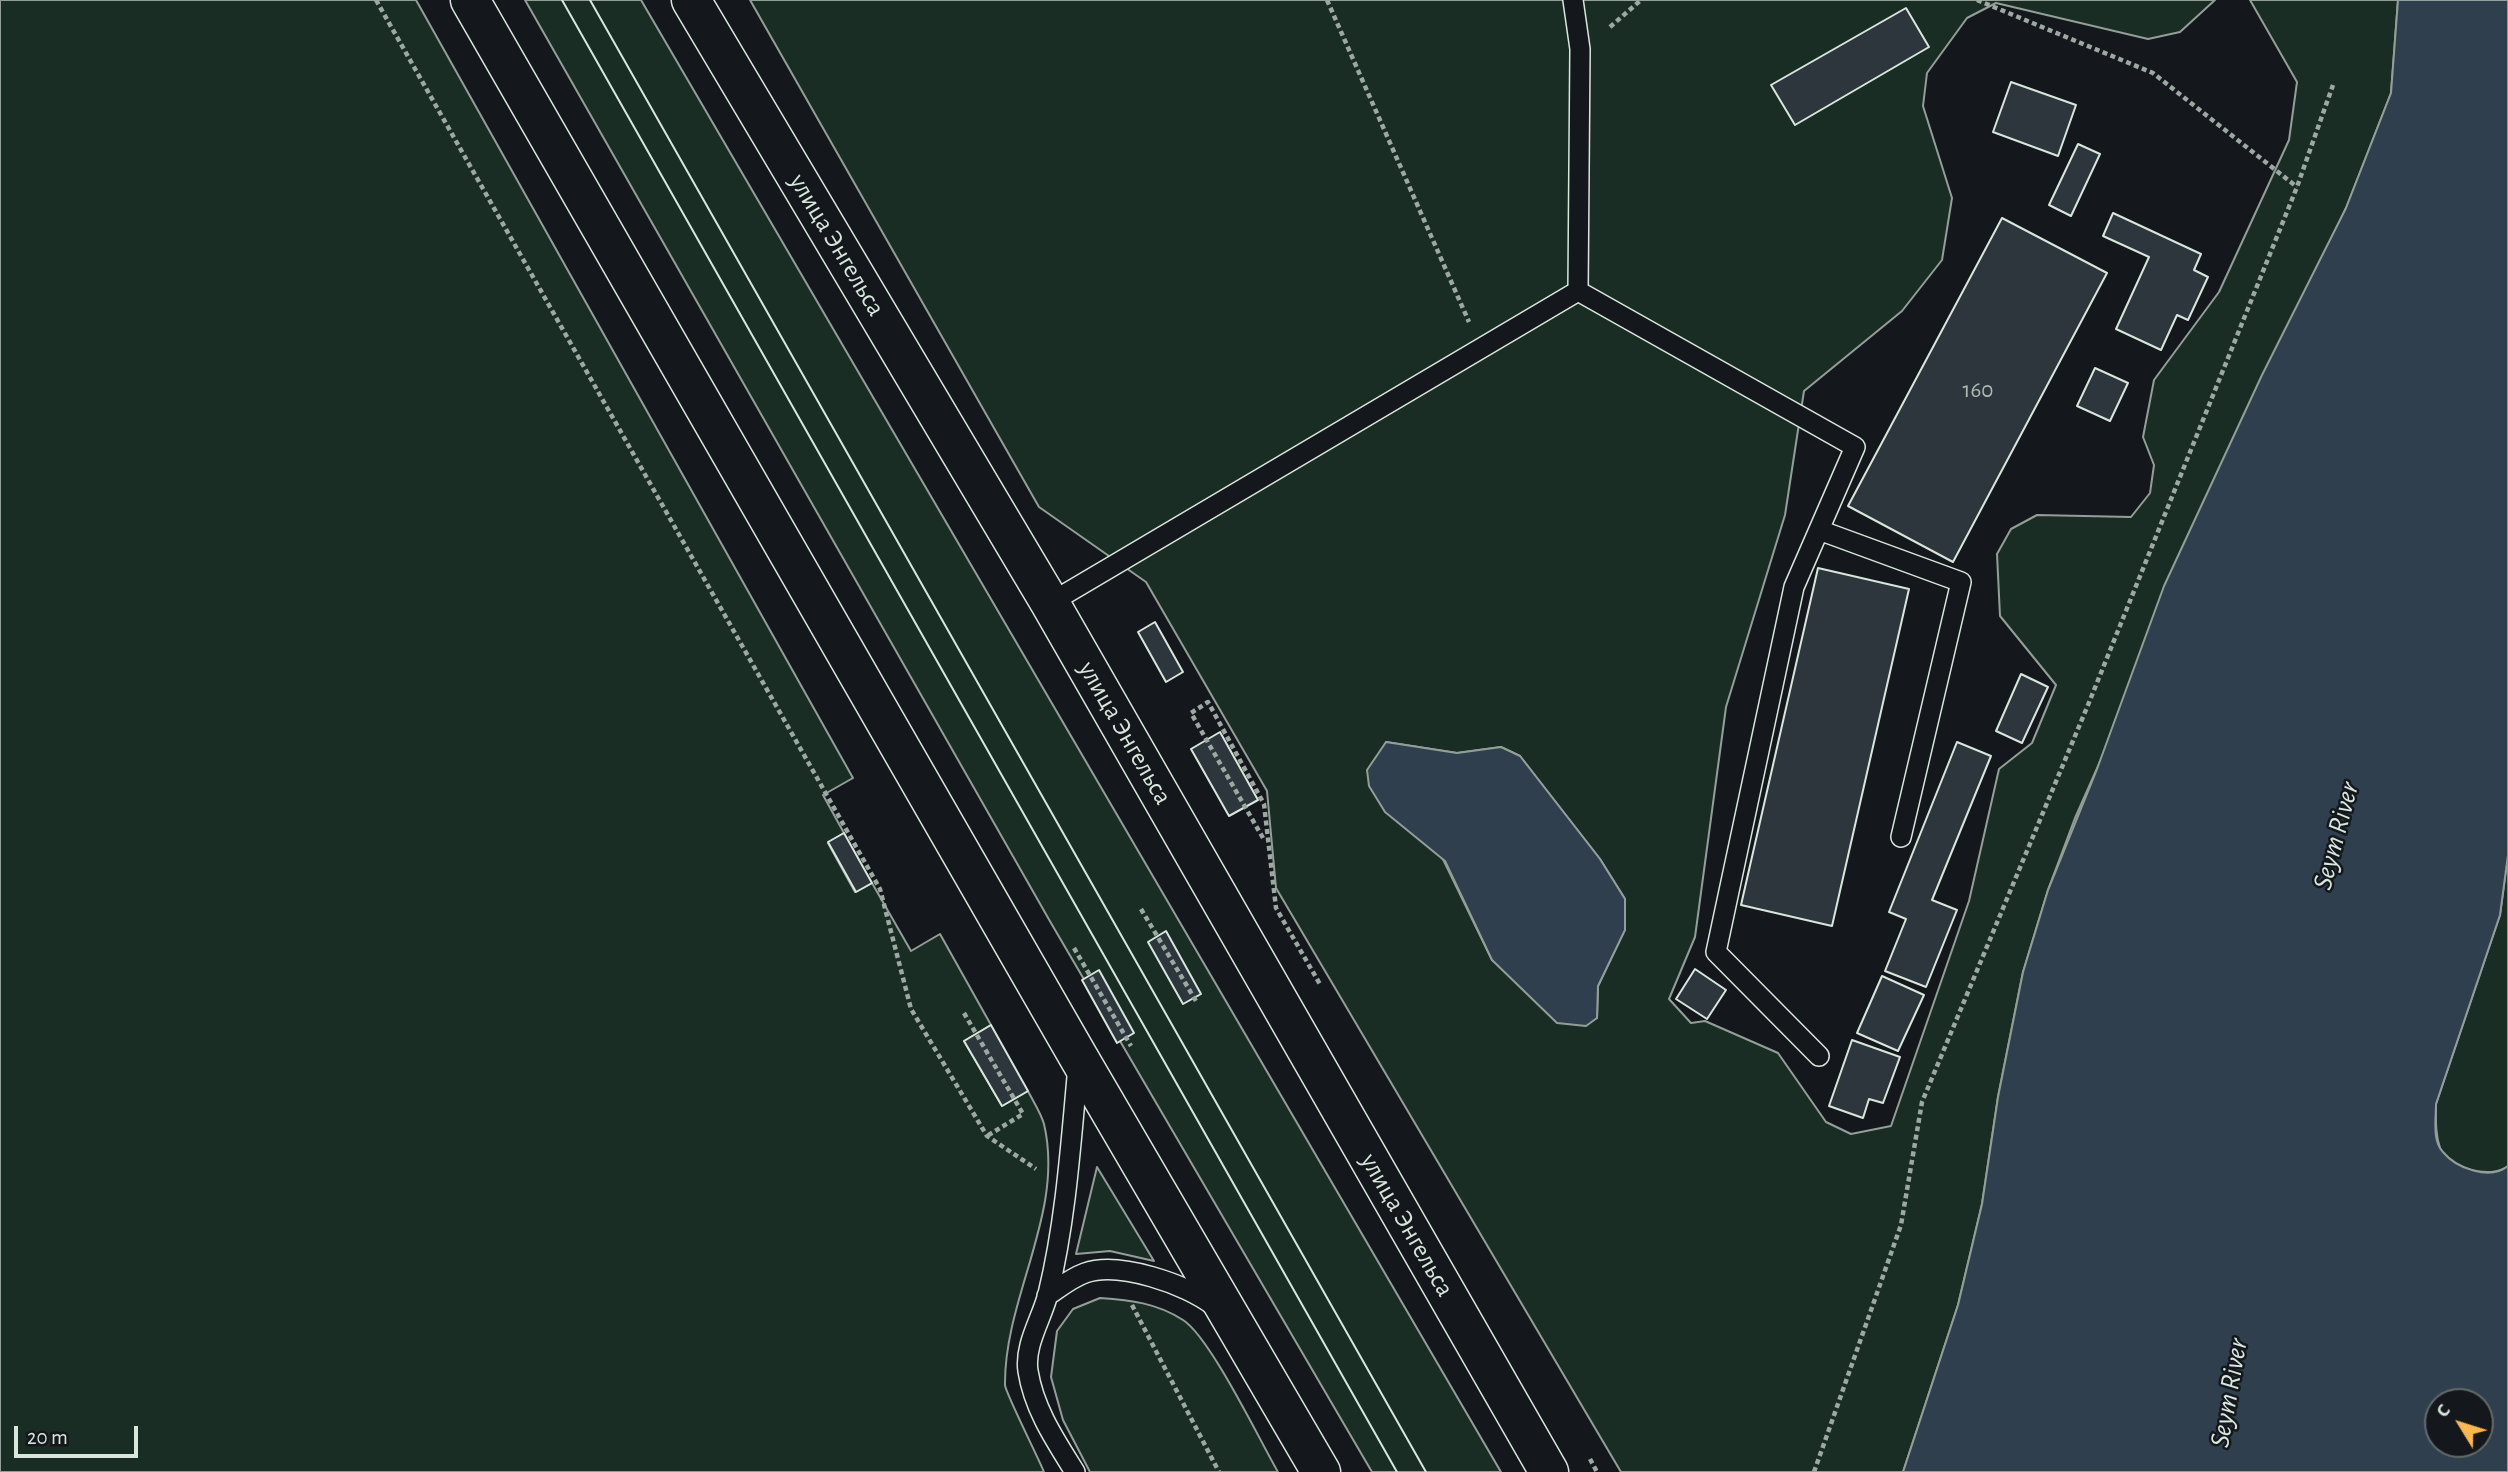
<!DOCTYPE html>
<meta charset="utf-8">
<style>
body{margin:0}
#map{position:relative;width:2508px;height:1472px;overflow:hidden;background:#14181c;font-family:"Alegreya Sans",sans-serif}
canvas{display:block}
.north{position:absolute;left:2424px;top:1388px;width:70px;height:70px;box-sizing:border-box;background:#14181c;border:2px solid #626a69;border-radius:50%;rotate:308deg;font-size:19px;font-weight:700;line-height:28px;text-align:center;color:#d8e6dc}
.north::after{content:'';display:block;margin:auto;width:24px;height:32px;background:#ffb74d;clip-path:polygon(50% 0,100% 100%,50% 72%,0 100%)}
.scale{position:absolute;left:14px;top:1426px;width:124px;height:32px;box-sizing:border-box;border:4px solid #d8e6dc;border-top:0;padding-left:9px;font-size:21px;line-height:24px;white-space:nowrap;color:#d8e6dc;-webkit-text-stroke:5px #14181c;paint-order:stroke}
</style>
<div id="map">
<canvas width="2508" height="1472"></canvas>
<div class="north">С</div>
<div class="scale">20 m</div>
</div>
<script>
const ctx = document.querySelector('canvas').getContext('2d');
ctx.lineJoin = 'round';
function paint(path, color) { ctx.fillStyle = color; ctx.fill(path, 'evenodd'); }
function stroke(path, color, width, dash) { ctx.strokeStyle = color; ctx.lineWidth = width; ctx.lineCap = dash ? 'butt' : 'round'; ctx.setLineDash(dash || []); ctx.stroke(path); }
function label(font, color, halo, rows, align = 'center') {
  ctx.font = font + ' "Alegreya Sans",sans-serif'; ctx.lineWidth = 5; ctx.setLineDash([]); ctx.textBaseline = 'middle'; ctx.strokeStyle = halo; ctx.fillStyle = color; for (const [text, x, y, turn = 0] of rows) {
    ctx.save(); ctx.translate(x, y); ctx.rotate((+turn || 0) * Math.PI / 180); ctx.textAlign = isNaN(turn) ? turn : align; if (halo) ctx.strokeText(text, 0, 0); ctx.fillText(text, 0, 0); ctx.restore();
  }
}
const green = new Path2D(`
 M0 0H416L853 778 823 795 844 833 828 843 855 892 872 883 911 951 940 934 991 1025 964 1041 1002 1106 1028 1091C1033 1101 1041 1113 1044 1124 1065 1213 1004 1297 1005 1385 1005 1392 1039 1459 1044 1472H0Z
 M525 0H641L1501 1472H1372L1051 923Z
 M750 0H2215L2180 32 2148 39 1996 3 1967 18 1927 73 1923 106 1952 198 1942 260 1902 311 1804 391 1785 515 1726 707 1695 937 1669 999 1691 1023 1705 1021 1778 1053 1826 1122 1851 1134 1891 1126 1969 901 1999 769 2032 743 2056 685 2000 616 1997 554 2011 529 2037 515 2131 517 2150 493 2154 465 2143 437 2154 380 2219 292 2289 140 2297 82 2250 0H2398L2391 93 2346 208 2075 818 2048 890 2023 972 1998 1097 1982 1204 1958 1305 1903 1472H1621L1276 888 1267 791 1146 582 1039 507ZM1386 742 1457 753 1501 747 1520 756 1600 859 1625 899V929L1598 986 1597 1018 1492 960Z
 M2508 855V1166C2491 1180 2448 1168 2440 1148 2435 1133 2436 1119 2436 1104L2500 915Z
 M1097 1167 1154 1261 1110 1251 1076 1254Z
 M1100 1298C1130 1300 1157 1303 1183 1320 1210 1337 1259 1439 1278 1472H1090L1063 1420 1051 1377 1057 1331 1073 1309Z`);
paint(green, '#1a2d24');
stroke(green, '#939e99', 2);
const water = new Path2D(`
 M2398 0H2508V855L2500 915 2436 1104C2436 1118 2432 1141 2443 1152 2456 1168 2490 1181 2508 1166V1472H1903L1958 1305 1982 1204 1998 1097 2023 972 2048 890 2097 769 2164 586 2262 375 2346 208 2391 93ZM2480 1402V1444H2438V1402Z
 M1386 742 1457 753 1501 747 1520 756 1600 859 1625 899V930L1598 986 1597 1018 1586 1026 1557 1023 1492 960 1445 861 1385 812 1369 786 1367 770Z`);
paint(water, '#2f3f4d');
stroke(water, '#939e99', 2);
const building = new Path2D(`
 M1906 8 1929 47 1795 125 1771 85Z
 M2011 82 2076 105 2058 156 1993 132Z
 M2078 144 2100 154 2071 216 2049 205Z
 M2113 213 2201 254 2194 270 2208 277 2188 320 2177 315 2161 350 2116 329 2149 257 2103 236Z
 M2002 218 2107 273 1953 562 1848 506Z
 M2095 368 2128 383 2110 421 2077 406Z
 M1818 568 1909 589 1832 926 1741 905Z
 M1155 622 1183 672 1166 682 1138 632Z
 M2021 674 2048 687 2022 743 1996 731Z
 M1220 732 1258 800 1229 816 1191 749Z
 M1957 742 1991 756 1932 900 1957 910 1926 987 1885 971 1906 919 1889 912Z
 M844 833 872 883 856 892 828 842Z
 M1166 931 1201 994 1183 1004 1148 942Z
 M1695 969 1726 990 1707 1019 1676 999Z
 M1099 970 1134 1033 1117 1043 1082 980Z
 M1882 976 1924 995 1898 1051 1857 1033Z
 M991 1025 1028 1091 1002 1106 964 1041Z
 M1852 1040 1900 1057 1883 1103 1869 1099 1863 1118 1829 1106Z`);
paint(building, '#2c363c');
stroke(building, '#d8e6dc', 2);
const service = new Path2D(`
 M1578 291 1855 447 1794 587 1716 952 1819 1056
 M1819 530 1961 582 1901 837
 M1050 603 1578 291 1580 49 1573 0
 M1047 1296C1059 1288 1071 1278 1085 1273 1119 1261 1186 1284 1214 1306
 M1075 1472C1055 1440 1034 1409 1028 1371 1024 1345 1042 1318 1048 1294 1066 1220 1071 1142 1078 1066`);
const primary = new Path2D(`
 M470 0 1079 1058 1321 1472
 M691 0 1050 603 1549 1472`);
stroke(service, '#d8e6dc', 22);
stroke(primary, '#d8e6dc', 41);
stroke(new Path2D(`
 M376 0 880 889 911 1009 987 1136 1036 1169
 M1327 0 1469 322
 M1977 0 2153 73 2297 187
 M1610 27 1641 0
 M1263 838 1191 713 1208 702 1264 804 1276 908 1321 986
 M1141 909 1196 1001
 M1074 948 1131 1046
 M964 1013 1023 1114 987 1136
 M1132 1305 1219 1472
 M1590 1459 1597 1472
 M1814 1472 1901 1225 1922 1102 2088 705 2297 187 2333 85`), '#9da8a2', 4.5, [5, 3.5]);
stroke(service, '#14181c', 19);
stroke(primary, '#14181c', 38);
stroke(new Path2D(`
 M562 0 1397 1472
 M590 0 1426 1472`), '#d8e6dc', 2);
label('23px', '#adbab4', null, [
 ["160",1978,390]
]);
label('26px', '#d8e6dc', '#14181c', [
 ["улица Энгельса",837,245,59],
 ["улица Энгельса",1125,733,60],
 ["улица Энгельса",1407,1225,60]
]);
label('italic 28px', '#d8e6dc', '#14181c', [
 ["Seym River",2336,836,-75],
 ["Seym River",2229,1393,-80]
]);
</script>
